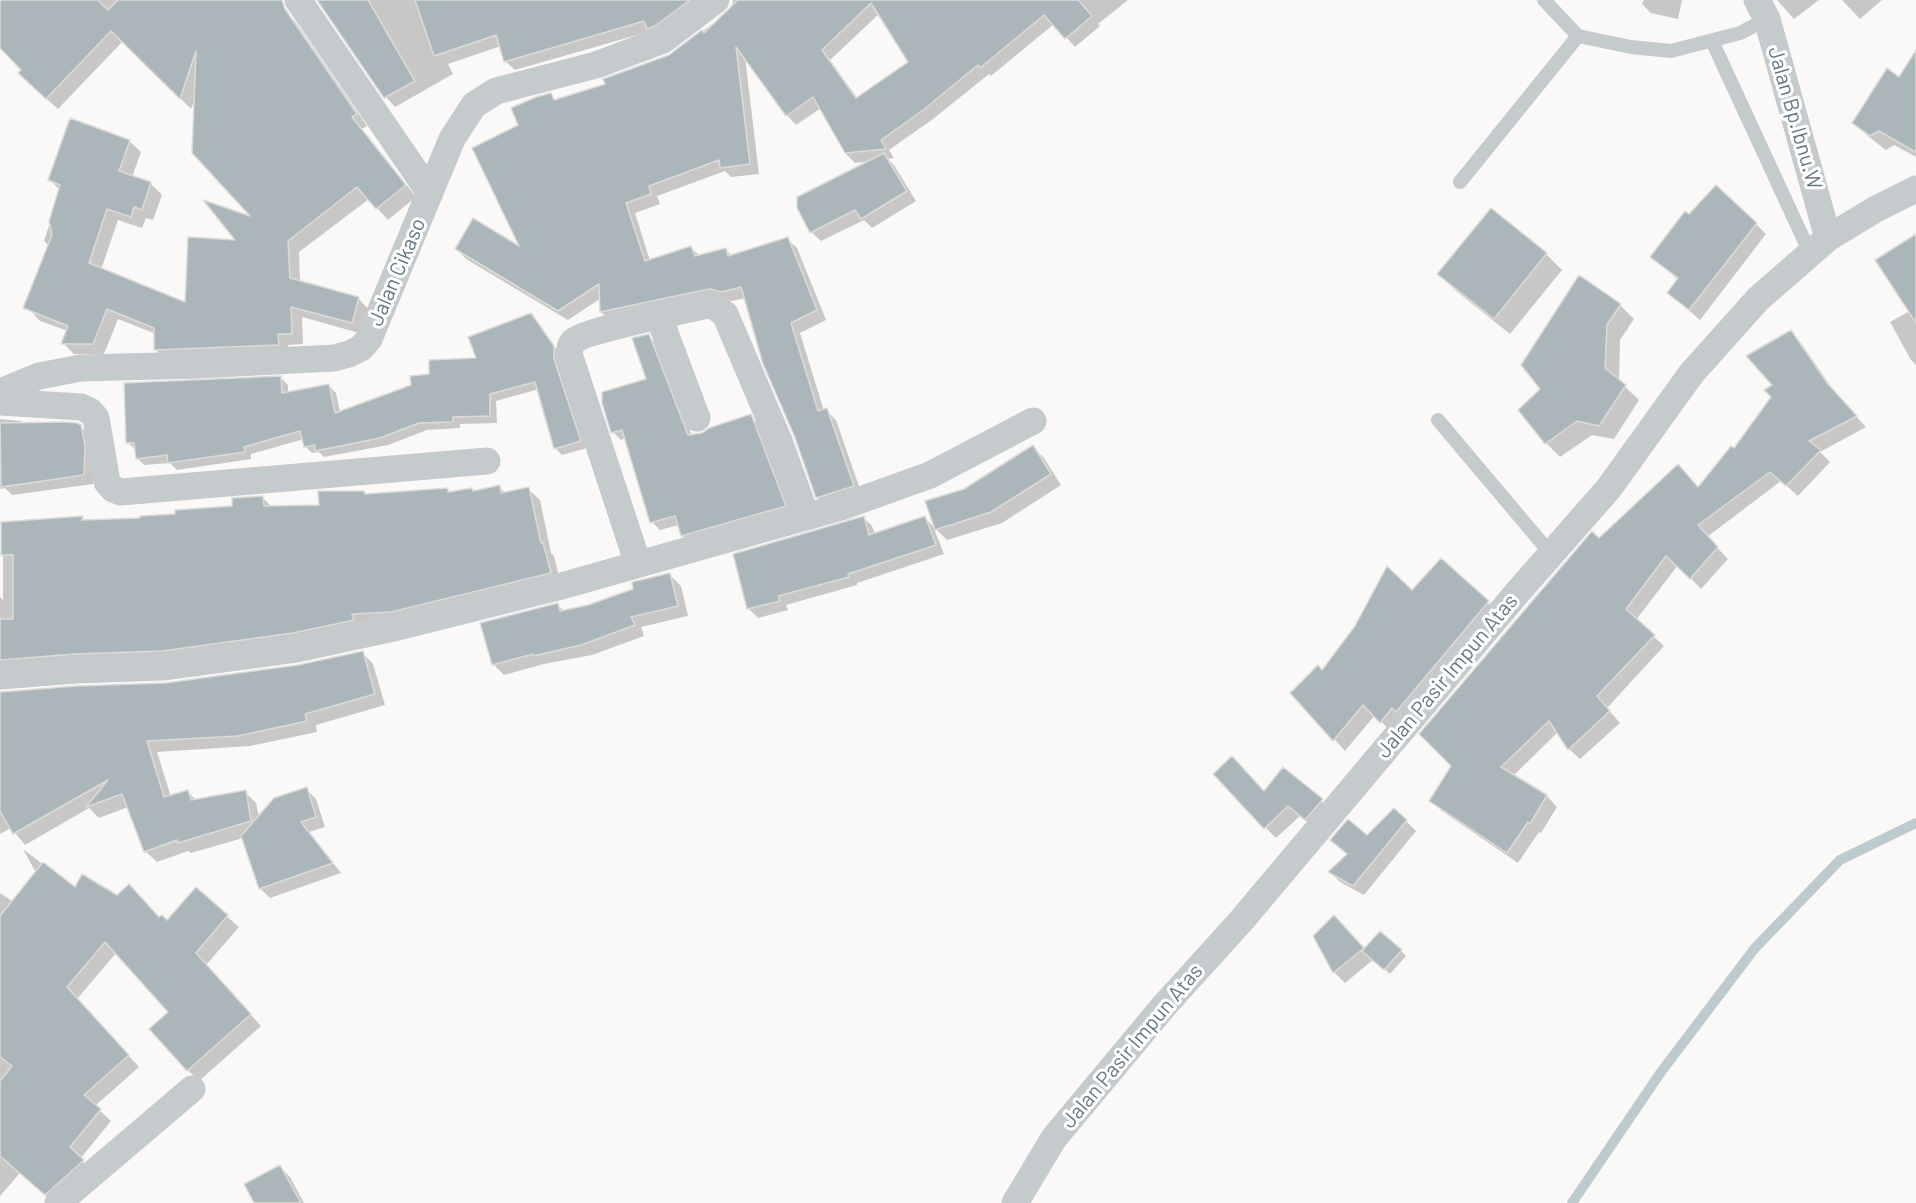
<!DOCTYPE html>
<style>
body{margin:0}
canvas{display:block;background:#faf9f7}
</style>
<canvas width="1916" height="1203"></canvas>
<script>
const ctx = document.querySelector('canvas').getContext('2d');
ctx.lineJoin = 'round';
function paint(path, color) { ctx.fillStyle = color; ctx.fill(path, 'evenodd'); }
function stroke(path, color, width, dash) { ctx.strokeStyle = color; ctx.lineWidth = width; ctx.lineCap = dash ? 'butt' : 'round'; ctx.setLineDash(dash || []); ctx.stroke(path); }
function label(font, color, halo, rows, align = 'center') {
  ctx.font = font + ' Barlow,sans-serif'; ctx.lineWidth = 6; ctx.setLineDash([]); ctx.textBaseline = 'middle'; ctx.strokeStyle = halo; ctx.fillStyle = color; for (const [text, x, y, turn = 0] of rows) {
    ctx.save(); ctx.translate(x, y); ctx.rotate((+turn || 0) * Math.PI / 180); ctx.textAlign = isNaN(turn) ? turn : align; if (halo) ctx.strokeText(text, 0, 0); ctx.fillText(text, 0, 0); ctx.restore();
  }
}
paint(new Path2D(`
 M0 0H252L286 12 297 24 367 126 362 129 416 197 388 220 369 199 299 252 300 283 358 298 369 310 363 334 302 317 303 344 288 345 289 356 167 361 156 350V334L118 319 104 354H74L63 343 68 331 40 321 29 309 49 246 44 241 60 190 50 180 129 141 141 152 132 177 151 184 162 195 153 220 146 218 142 228 118 220 101 270 187 304 255 220 195 99 191 109 123 41 58 109 31 85 23 70 0 45Z
 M318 0H712L651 31 515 70 505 61 501 46 448 64 453 74 395 107 386 97Z
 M733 0H1128L1098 24 1100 26 1075 47 1054 24 991 76 989 74 933 119 889 150 894 158 888 159 894 165 916 201 872 228 864 220 821 241 811 232 872 161 855 163 845 153 821 108 796 125 787 115 745 57 759 174 731 177 725 171 657 196 660 204 635 213 650 261 690 247 700 256 726 250 733 257 787 239 797 248 826 320 800 333 824 411 826 410 836 420 862 495 827 507 817 497 746 298 732 301 721 298 611 321 601 312V298L568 320 466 259 457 249 523 250 520 126 550 95 556 100 607 85 670 56 727 13 732 6ZM879 14 910 63 858 99 830 60Z
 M1644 0H1682L1678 19 1651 13 1642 4Z
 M1777 0H1819L1794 19Z
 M1842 0H1882L1860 19Z
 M1916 59V157L1894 145 1886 150 1869 137 1854 122 1900 79Z
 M1491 210 1546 254 1562 270 1510 334 1455 290 1439 273Z
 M1689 216 1756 224 1766 234 1700 320 1669 293 1678 280 1652 257Z
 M1916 236V365L1911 360 1890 322 1910 311Z
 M1620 305 1634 319 1620 340 1619 381 1639 400 1614 439 1592 435 1560 457 1546 443 1520 410Z
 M530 314 561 355 587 448 562 455 555 448 539 389 496 401 497 423 460 424V428L427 430 388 445 324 457 319 452 312 453 305 446 304 439 251 454V459L177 470 170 463 144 465 137 458 136 450 127 442 281 378 288 385V393L328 385 336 393 340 412 413 386 431 375 478 360Z
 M1791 332 1801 343 1838 397 1866 427 1820 452 1830 462 1798 496 1781 481 1707 537 1728 559 1701 589 1678 565 1636 620 1664 646 1607 708 1620 723 1580 759 1569 749 1558 732 1513 776 1547 796 1557 807 1541 833 1539 832 1518 863 1442 811 1431 800 1599 540 1699 489 1734 450 1773 397 1774 385Z
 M648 336 656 344 692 436 703 434 750 416 758 424 793 514 690 543 682 535 679 525 660 530 652 522 626 438 621 440 613 432 647 380Z
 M0 419 21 421 24 424 80 426 90 436 93 455V484L12 495 5 488 0 489Z
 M1033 447 1044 458 1061 485 1002 523 947 540 936 529 965 490Z
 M499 487 506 494 528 489 540 500 551 553 554 556 561 584 364 632 0 677V597L3 600V523L82 518 86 522 142 519 234 508 262 497 272 507 321 506 364 492 367 495 447 489 451 493 474 492Z
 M863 517 872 526 875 534 924 517 933 526 944 554 857 583V585L786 605 788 610 758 618 749 609 735 555Z
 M1441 560 1499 613 1392 733 1375 715 1345 751 1292 693 1322 672 1412 592Z
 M670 575 681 586 688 616 641 627 644 636 592 655 544 664 504 675 493 664 558 605 565 612 589 607Z
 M362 652 373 664 385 705 316 725 317 732 250 746 157 752 171 797 188 792 196 800 245 792 256 803 259 817 306 789 316 799 325 827 309 832 341 873 270 898 260 888 243 838 191 853 188 851 157 862 145 851 128 807 99 818 89 808 25 845 11 828 0 834V693L165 684 298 666Z
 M1283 769 1333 811 1317 830 1300 816 1276 838 1265 827 1264 792Z
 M1406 821 1416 831 1364 895 1340 882 1330 872 1367 837Z
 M23 849 75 889 167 921 196 889 239 927 206 965 261 1026 199 1081 188 1070 170 1012 117 952 77 999 139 1067 95 1106 111 1121 80 1159 94 1173 54 1203 20 1173 0 1196V893L74 942Z
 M1344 928 1365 950 1401 951 1406 956 1390 974 1374 959 1345 983 1334 972 1314 936Z
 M280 1167 290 1177 304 1203H255Z`), '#0003');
stroke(new Path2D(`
 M1572 1203 1661 1072 1755 948 1840 860 1916 823`), '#bdcbce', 10);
const building = new Path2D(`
 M0 0H97L108 10 118 0H282L285 9 357 114 352 117 406 185 376 209 357 187 288 241 290 278 359 297 352 323 291 307 292 334H278L279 345 154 350V328L107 309 93 344H61L68 326 23 308 52 235 49 221 60 185 48 180 70 118 130 140 119 171 151 182 142 210 134 207 131 217 107 209 89 263 185 302 188 237 235 240 203 200 250 216 192 153 196 51 180 99 111 31 46 99 18 73 21 70 0 48Z
 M317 0H368L415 81 384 98Z
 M415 0H690L655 26 647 29 644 21 504 62 496 35 434 56Z
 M738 0H1078L1092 16 1065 39 1044 15 980 68 978 65 923 110 881 140 886 149 845 153 813 97 786 116 736 47 750 164 720 168 719 160 649 186 651 194 626 203 645 261 691 246 695 256 726 248 728 256 788 237 817 310 791 323 818 411 827 408 854 486 816 498 794 435 763 364 741 287 721 292 710 289 699 291 600 312 599 284 558 311 455 249 473 218 519 246 472 148 518 125 511 108 536 97 551 93 554 100 605 84 603 79 669 55 702 30 704 33ZM871 3 908 62 856 98 822 50Z
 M1916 50V152L1879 131 1870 136 1852 123 1887 68 1899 77Z
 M884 153 907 191 861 219 855 210 810 233 797 208V197Z
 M1716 185 1757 223 1689 310 1667 293 1678 278 1650 257 1685 211 1689 214Z
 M1491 208 1547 253 1494 319 1437 274Z
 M1916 234V323L1875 260Z
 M1579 275 1621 304 1607 325 1605 368 1626 385 1599 426 1577 421 1545 444 1518 410 1540 389 1521 365Z
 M531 313 554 346V359L581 441 554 449 535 382 490 394V416L453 417V422L419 423 380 438 315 451V445L304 447 300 431 244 447 245 452 168 463 167 455 136 459 134 443H126L124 383 281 376 282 393 329 384 335 413 411 385 410 376 429 374V360L476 358 468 337Z
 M1791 330 1828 384 1857 416 1809 441 1821 450 1786 486 1770 472 1698 525 1718 547 1690 579 1666 556 1626 609 1655 635 1597 696 1610 711 1568 750 1549 721 1501 767 1547 795 1530 824 1528 822 1507 853 1429 801 1451 766 1419 734 1592 531 1599 538 1678 464 1698 487 1731 446 1734 448 1771 397 1764 390 1772 385 1746 356Z
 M649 334 688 435 702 433 709 428 751 414 786 506 681 536 675 516 650 523 622 430 611 433 602 403V392L646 379 632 338Z
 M65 422 77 423 81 425 85 445 84 475 1 487 0 423Z
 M1033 445 1051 474 991 512 935 530 925 501 964 489Z
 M500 485 501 493 529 487 541 543H543L551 573 391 612 352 614 354 620 293 633 162 651 75 654 0 660V619H13V555H1V522L83 516 82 520 140 518V516L175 514V510L232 506V498L263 496 264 506 319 505 318 491H364L365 494 448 488V492L472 488 473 491Z
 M864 516 869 535 925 516 936 545 848 574 849 577 778 596 780 601 747 609 733 554Z
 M1441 558 1489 601 1396 712 1392 708 1380 723 1363 705 1333 741 1290 693 1318 665 1322 670 1355 626 1387 566 1412 590Z
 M670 573 678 606 631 617 635 625 581 645 533 656V654L492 665 480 623 558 603 560 611 588 605 633 589 632 582Z
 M363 651 375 694 305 714 307 721 238 736 147 741 164 797 188 790 191 800 246 790 251 821 178 843 177 840 144 852 122 794 86 807 108 780 13 834 0 811V692L77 686 165 683 298 665Z
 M1232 756 1264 791 1283 767 1323 799 1305 820 1288 806 1264 829 1213 774Z
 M307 787 316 817 301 822 333 863 259 889 241 836 274 798Z
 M1394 808 1407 820 1353 886 1328 872 1347 854 1330 840 1348 819 1367 835Z
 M43 862 75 887 82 874 117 895 129 884 159 917 162 915 167 920 196 887 228 915 196 953 251 1014 187 1071 149 1029 168 1012 105 942 67 987 129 1055 84 1095 101 1109 70 1147 84 1160 45 1195 0 1156V1081L12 1066 0 1057V916Z
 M1334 915 1364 948 1333 973 1313 936Z
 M1380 931 1402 950 1384 970 1362 951Z
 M280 1165 301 1203H254L244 1184Z`);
paint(building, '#abb6ba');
stroke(building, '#dbdbd9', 1.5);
stroke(new Path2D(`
 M1544 0 1578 36
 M1712 41 1810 253
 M1460 182 1578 36 1631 47 1671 51 1740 33 1767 19
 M1438 420 1551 554`), '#c5cacd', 14);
stroke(new Path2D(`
 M298 0 430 193
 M1757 0 1767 19 1828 238
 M659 317 697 418
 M0 392 39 376 81 368 197 365 334 358 349 354 361 348 369 339 452 139 474 105 496 91 596 65 663 40 716 0
 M0 402 81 407 90 411 96 418 107 482 113 489 121 492 487 461
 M638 564 569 354C570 349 570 344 574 341 584 331 681 311 702 306L712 305 725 314 779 441 806 516
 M0 676 76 670 163 667 296 649 398 627 558 587 841 507 930 475 1033 421
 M58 1203 192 1089
 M1015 1203 1054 1138 1164 1006 1241 921 1517 593 1609 488 1691 374 1758 299 1828 238 1876 209 1916 189`), '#c5cacd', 27);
label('21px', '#647883', '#fff', [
 ["Jalan Bp.Ibnu.W",1795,118,74],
 ["Jalan Cikaso",397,272,-67],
 ["Jalan Pasir Impun Atas",1447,676,-50],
 ["Jalan Pasir Impun Atas",1132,1046,-50]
]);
</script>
